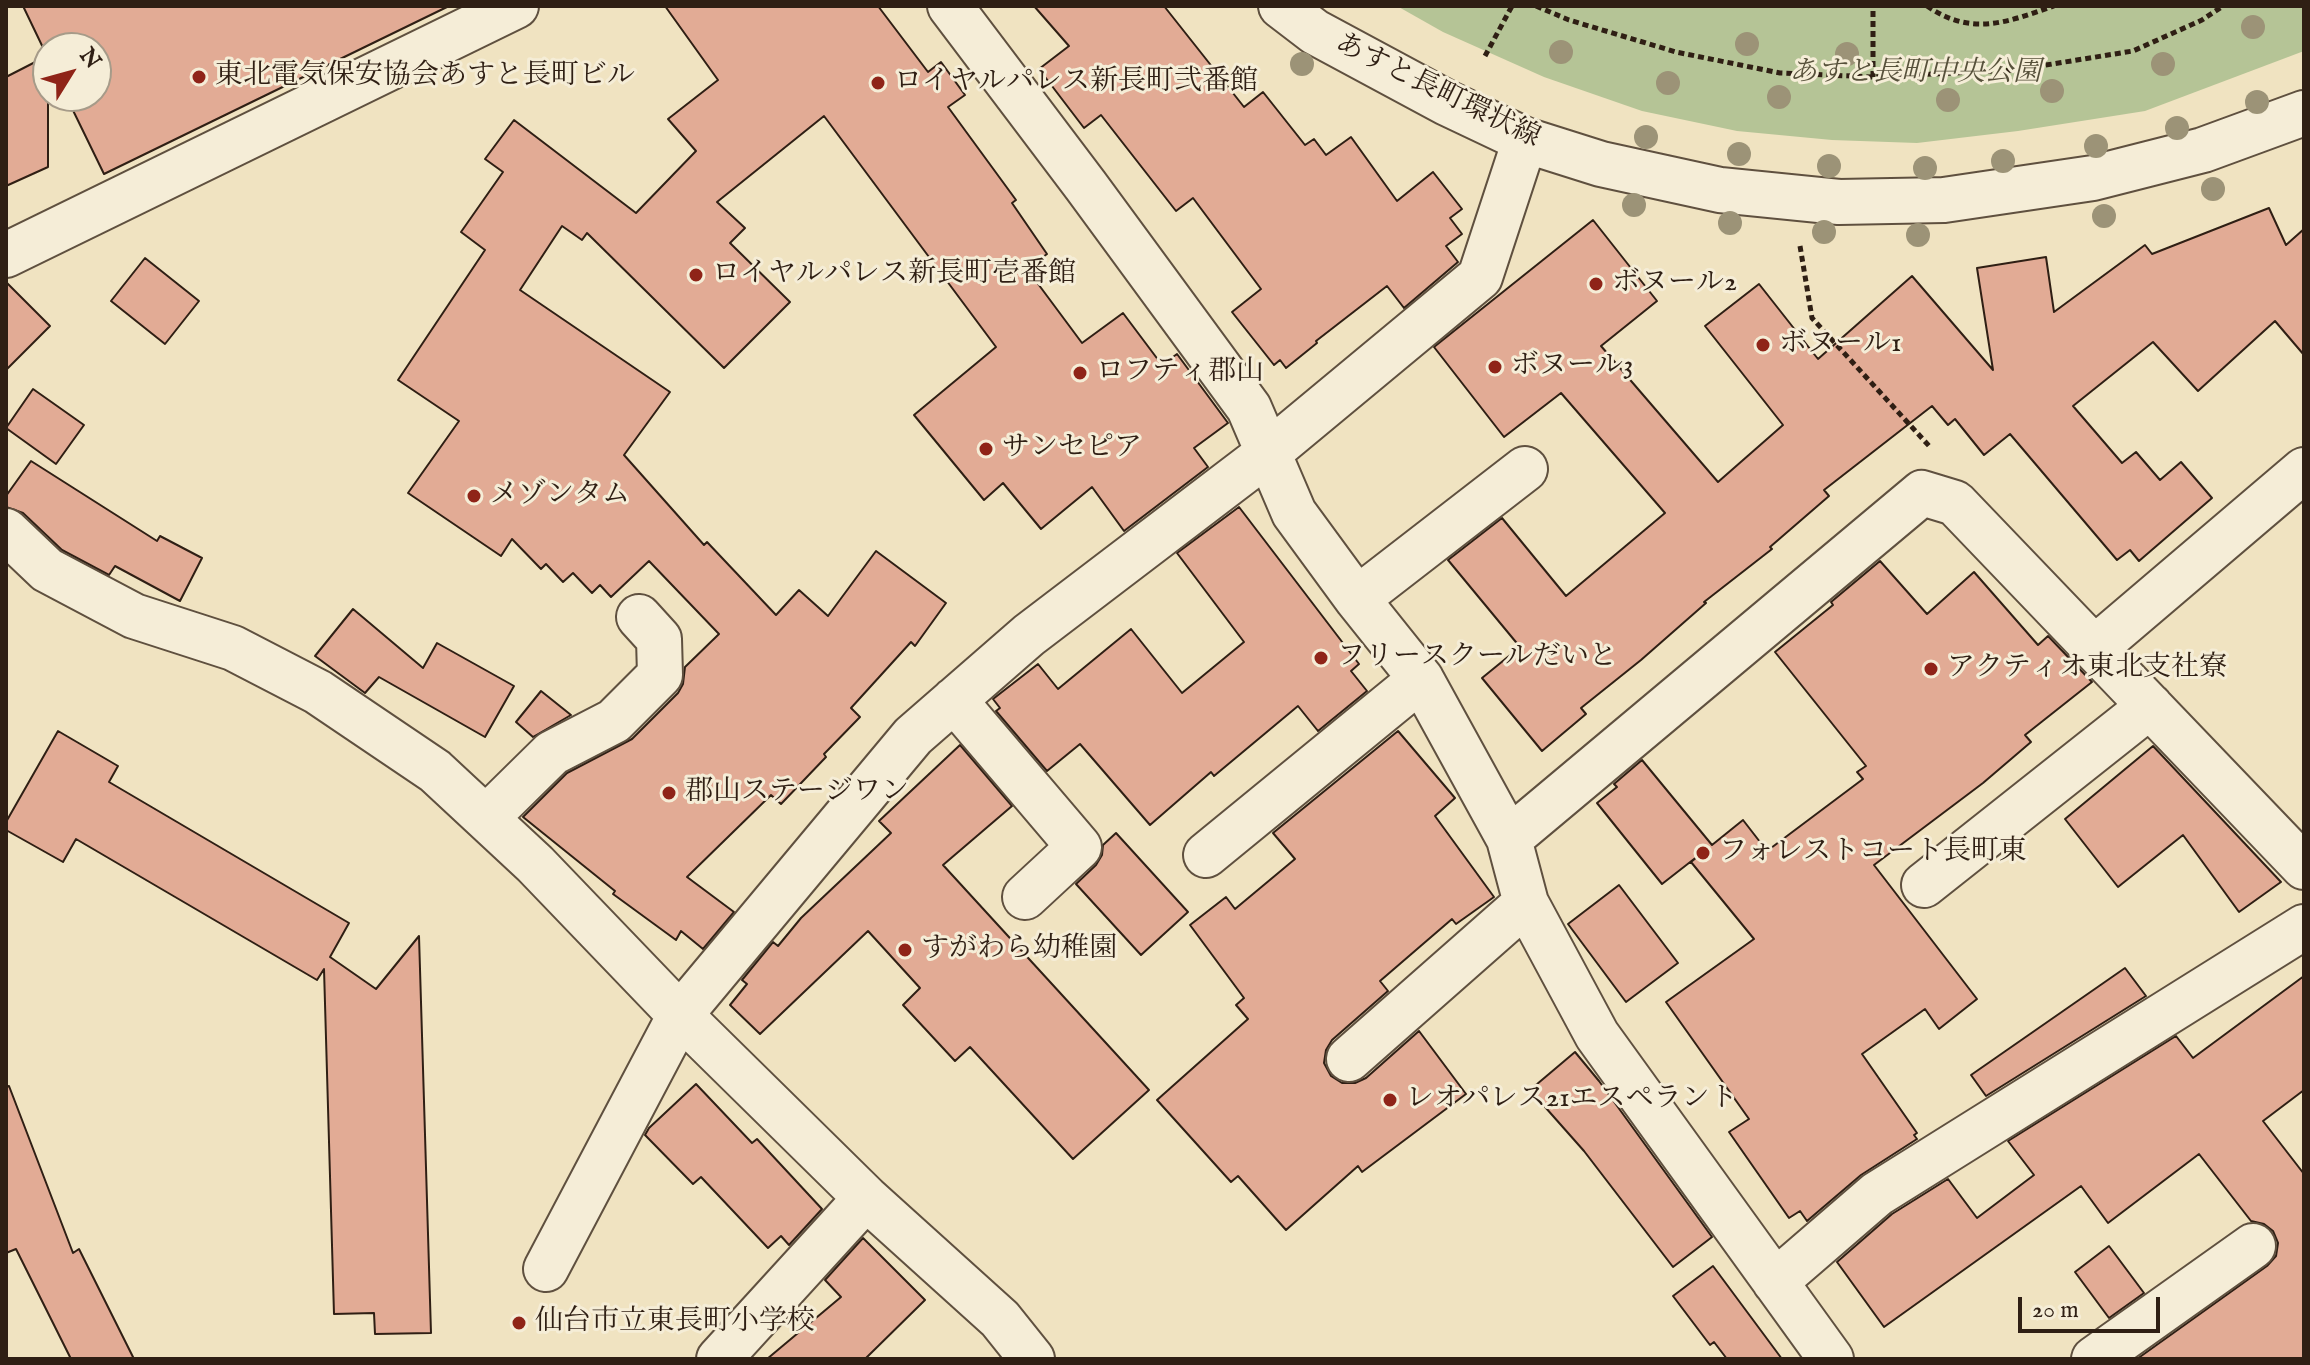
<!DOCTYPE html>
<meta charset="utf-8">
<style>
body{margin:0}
#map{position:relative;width:2310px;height:1365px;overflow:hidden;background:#f0e3c1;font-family:"IM FELL English",serif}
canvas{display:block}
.frame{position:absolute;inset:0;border:8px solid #2f1f14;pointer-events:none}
.north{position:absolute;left:32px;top:32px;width:80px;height:80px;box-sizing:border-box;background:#f5edd7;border:2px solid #a69b89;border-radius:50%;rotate:53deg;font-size:22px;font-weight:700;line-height:32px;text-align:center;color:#2f1f14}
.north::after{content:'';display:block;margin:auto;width:28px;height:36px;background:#8f2418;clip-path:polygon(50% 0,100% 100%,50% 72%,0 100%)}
.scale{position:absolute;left:2018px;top:1297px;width:142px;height:36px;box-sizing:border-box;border:4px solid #2f1f14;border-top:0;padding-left:10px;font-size:24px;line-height:28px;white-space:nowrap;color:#2f1f14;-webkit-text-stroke:6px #f5edd7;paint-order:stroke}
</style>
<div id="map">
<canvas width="2310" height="1365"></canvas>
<div class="frame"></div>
<div class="north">N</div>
<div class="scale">20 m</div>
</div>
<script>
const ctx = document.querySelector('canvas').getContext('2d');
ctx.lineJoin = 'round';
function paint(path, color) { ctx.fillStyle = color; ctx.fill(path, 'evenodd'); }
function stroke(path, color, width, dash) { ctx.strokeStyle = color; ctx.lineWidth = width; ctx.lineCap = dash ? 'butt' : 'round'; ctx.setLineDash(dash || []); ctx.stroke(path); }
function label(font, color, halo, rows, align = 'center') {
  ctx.font = font + ' "IM FELL English","Noto Serif JP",serif'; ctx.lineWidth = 6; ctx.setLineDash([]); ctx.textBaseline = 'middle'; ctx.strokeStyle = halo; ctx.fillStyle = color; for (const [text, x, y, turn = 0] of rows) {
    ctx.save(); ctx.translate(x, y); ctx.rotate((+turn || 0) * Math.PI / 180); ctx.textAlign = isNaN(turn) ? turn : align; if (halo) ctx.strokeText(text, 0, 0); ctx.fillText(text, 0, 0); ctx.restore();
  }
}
paint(new Path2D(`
 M1397 6H2304V51L2145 111 2018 131 1917 143 1832 140 1737 131 1642 111 1544 77 1443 32Z`), '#b5c496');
const building = new Path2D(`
 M23 6H449L104 174 66 96H96V48H48V167L6 186V77L47 56Z
 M665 6H878L928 72 941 62 965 95 948 107 1016 200 1012 203 1047 254 1027 269 1082 343 1123 313 1162 365 1177 354 1228 423 1194 448 1208 467 1124 531 1092 487 1041 529 1003 483 984 500 914 415 996 347 824 116 717 202 745 228 730 243 790 302 724 368 587 233 582 240 562 226 520 290 670 392 624 455 704 545 707 542 776 615 799 590 828 616 876 551 946 603 915 646 911 642 851 708 860 717 824 754 826 757 781 804 771 795 687 877 734 912 703 949 681 931 676 940 613 894 615 891 523 817 567 773 632 739 678 693 683 684 685 667 719 634 649 561 611 597 600 585 592 593 573 573 563 582 546 564 541 569 512 539 501 556 408 493 459 421 398 380 485 250 461 232 503 172 485 159 514 120 636 213 696 151 668 119 718 80Z
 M1034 6H1164L1244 107 1263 92 1305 145 1314 139 1326 155 1351 137 1397 201 1433 172 1462 209 1450 218 1462 234 1446 246 1458 262 1404 308 1387 286 1316 341 1317 343 1286 368 1280 360 1274 365 1232 312 1261 289 1193 198 1176 211 1101 115 1084 128 1039 69 1069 46Z
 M2269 208 2286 245 2304 229V355L2275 321 2198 391 2153 342 2073 406 2122 463 2136 452 2160 480 2181 462 2212 498 2139 561 2130 550 2117 560 2010 434 1984 455 1955 419 1948 425 1932 406 1824 490 1829 496 1770 547 1772 549 1704 602 1706 603 1641 660 1581 708 1586 714 1542 751 1482 678 1520 647 1448 560 1502 518 1566 596 1665 513 1561 393 1504 437 1434 347 1593 220 1657 301 1601 346 1718 482 1783 425 1705 326 1759 284 1818 359 1912 276 1993 370 1977 268 2046 257 2054 312 2145 245 2152 254Z
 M145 258 199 301 165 344 111 301Z
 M6 282 50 326 6 370Z
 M33 389 84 425 56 464 6 428Z
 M31 461 157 541 160 536 202 558 180 601 115 566 109 575 62 550 23 513 6 507V496Z
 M1239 507 1359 664 1351 671 1367 691 1318 731 1298 706 1214 776 1211 772 1150 825 1080 744 1047 771 996 711 1000 708 993 699 1038 664 1058 689 1131 629 1182 693 1244 642 1177 553Z
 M1880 561 1927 614 1974 572 2038 645 2048 636 2092 682 2025 735 2031 742 1983 783 1874 865 1977 999 1939 1029 1925 1009 1862 1054 1917 1133 1914 1135 1917 1139 1861 1175 1807 1221 1800 1211 1789 1218 1729 1132 1749 1119 1666 1002 1754 939 1691 862 1703 852 1662 884 1597 803 1617 787 1614 784 1642 760 1712 845 1743 820 1767 851 1863 779 1857 772 1866 766 1775 652 1833 605 1831 602Z
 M353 609 423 668 437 643 514 686 485 737 379 677 365 693 315 656Z
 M541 691 571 715 533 737 516 722Z
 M58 731 118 766 109 782 349 923 330 957 376 989 419 936 431 1333 375 1334 374 1313 334 1314 324 969 317 980 76 839 63 862 6 830V822Z
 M1398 731 1455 798 1435 816 1494 897 1456 924 1452 919 1380 981 1388 991 1332 1040 1326 1050 1324 1063 1331 1076 1342 1083H1355L1366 1078 1419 1031 1466 1094 1362 1172 1358 1166 1286 1230 1238 1176 1231 1182 1157 1100 1248 1019 1236 1005 1244 998 1190 925 1226 897 1235 909 1295 859 1273 833Z
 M960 745 1012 806 943 865 1149 1090 1073 1159 970 1047 955 1061 903 1005 920 988 868 931 760 1034 730 1005 747 984 742 980 773 942 778 946 801 918 891 833 879 821Z
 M2153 746 2281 882 2239 912 2183 835 2118 887 2065 819Z
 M1116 833 1188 912 1141 955 1076 884 1096 865 1102 855 1103 845Z
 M1619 885 1678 963 1626 1002 1568 924Z
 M2125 968 2146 996 1986 1096 1971 1075Z
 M2304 976V1090L2263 1121 2304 1174V1359H2137L2267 1266 2276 1256 2278 1243 2273 1231 2264 1224 2251 1221 2199 1154 2108 1223 2081 1186 1884 1327 1837 1262 1892 1214 1948 1179 1977 1218 2034 1175 2008 1141 2176 1036 2193 1058Z
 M1575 1052 1599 1081 1712 1237 1673 1267 1584 1151 1530 1090Z
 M696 1084 752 1143 757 1139 822 1209 789 1245 781 1236 768 1248 701 1177 693 1184 645 1135 649 1128Z
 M9 1086 73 1253 79 1249 134 1359H71L16 1249 6 1253V1087Z
 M863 1238 925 1300 865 1359H767L841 1297 825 1280Z
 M2109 1246 2144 1293 2109 1318 2075 1272Z
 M1713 1266 1782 1359H1727L1714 1342 1710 1345 1673 1296Z`);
paint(building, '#e2ab95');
stroke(building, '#2f1f14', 2);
const minor = new Path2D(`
 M950 6 1086 186 1249 408 1294 513 1357 599 1421 679 1509 839 1526 903 1597 1035 1831 1359
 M1281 6 1315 32 1447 103 1525 140 1601 164 1720 190 1839 202 1944 200 2093 178 2203 150 2304 113
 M6 255 516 6
 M6 531 47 570 134 616 233 648 318 692 435 771 535 864 680 1015 866 1198 1000 1319 1032 1359
 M1357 599 1525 469
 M2095 648 2304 470
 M954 700 1079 847 1025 897
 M486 818 552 753 614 721 660 675 659 639 639 617
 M1509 839 1922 493 1955 503 2304 867
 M1206 855 1421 679
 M1924 885 2150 706
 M1349 1059 1526 903
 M546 1269 680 1015 913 736 1029 635 1268 453 1480 277 1525 140
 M1775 1282 1877 1194 2304 927
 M719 1359 866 1198
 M2094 1359 2253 1246`);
stroke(minor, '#5f503f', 48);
stroke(new Path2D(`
 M1536 6 1569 20 1676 52 1780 73 1873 77 2015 70 2133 51 2202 20 2223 6
 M1927 6C1972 37 2007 22 2054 6
 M1485 56 1512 6
 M1873 77V6
 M1800 246 1812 318 1931 448`), '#2f1f14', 5, [6, 4]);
stroke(minor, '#f5edd7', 44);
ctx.fillStyle = '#9c9377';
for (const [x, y] of [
 [2253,27],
 [1747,44],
 [1561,52],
 [1847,54],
 [1302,64],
 [2163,64],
 [1668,83],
 [2052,91],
 [1779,97],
 [1948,100],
 [2257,102],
 [2177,128],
 [1646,137],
 [2096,146],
 [1739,154],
 [2003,161],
 [1829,166],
 [1925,168],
 [2213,189],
 [1634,205],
 [2104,216],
 [1730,223],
 [1824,232],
 [1918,235]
]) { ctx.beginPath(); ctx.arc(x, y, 12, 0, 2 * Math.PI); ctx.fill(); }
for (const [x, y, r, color] of [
 [199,77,8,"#8f2418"],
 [878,83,8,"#8f2418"],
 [696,275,8,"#8f2418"],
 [1596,284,8,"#8f2418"],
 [1763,345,8,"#8f2418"],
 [1495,367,8,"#8f2418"],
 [1080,373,8,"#8f2418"],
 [986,449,8,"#8f2418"],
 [474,496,8,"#8f2418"],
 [1321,658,8,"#8f2418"],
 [1931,669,8,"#8f2418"],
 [669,793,8,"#8f2418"],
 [1703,853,8,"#8f2418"],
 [905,950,8,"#8f2418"],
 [1390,1100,8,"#8f2418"],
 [519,1323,8,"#8f2418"]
]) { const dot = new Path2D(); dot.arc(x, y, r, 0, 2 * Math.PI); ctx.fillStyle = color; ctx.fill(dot); stroke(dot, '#f5edd7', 3); }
label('italic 28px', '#57513b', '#f5edd7', [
 ["あすと長町中央公園",1915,74]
]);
label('28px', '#2f1f14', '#f5edd7', [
 ["東北電気保安協会あすと長町ビル",215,77],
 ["ロイヤルパレス新長町弐番館",894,83],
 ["ロイヤルパレス新長町壱番館",712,275],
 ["ボヌール2",1612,284],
 ["ボヌール1",1779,345],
 ["ボヌール3",1511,367],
 ["ロフティ郡山",1096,373],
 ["サンセピア",1002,449],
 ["メゾンタム",490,496],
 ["フリースクールだいと",1337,658],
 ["アクティオ東北支社寮",1947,669],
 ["郡山ステージワン",685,793],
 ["フォレストコート長町東",1719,853],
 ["すがわら幼稚園",921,950],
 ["レオパレス21エスペラント",1406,1100],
 ["仙台市立東長町小学校",535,1323]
], 'left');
label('28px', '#2f1f14', '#f5edd7', [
 ["あすと長町環状線",1437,92,26]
]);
</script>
